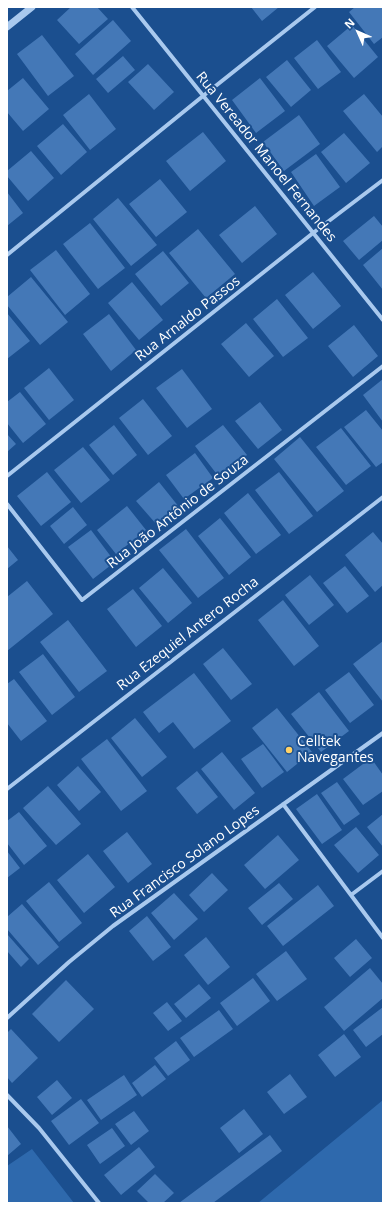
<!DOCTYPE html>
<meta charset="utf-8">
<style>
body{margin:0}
#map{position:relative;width:390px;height:1210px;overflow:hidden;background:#1b4f8f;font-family:"Open Sans",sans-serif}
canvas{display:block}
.frame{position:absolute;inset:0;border:8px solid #fff;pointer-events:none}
.north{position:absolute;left:338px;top:12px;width:40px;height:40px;-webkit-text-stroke:3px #1b4f8f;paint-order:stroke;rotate:315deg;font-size:11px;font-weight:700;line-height:16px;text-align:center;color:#fff}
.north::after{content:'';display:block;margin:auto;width:14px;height:18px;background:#fff;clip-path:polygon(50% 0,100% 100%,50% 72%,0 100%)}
</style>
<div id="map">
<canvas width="390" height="1210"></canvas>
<div class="frame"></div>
<div class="north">N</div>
</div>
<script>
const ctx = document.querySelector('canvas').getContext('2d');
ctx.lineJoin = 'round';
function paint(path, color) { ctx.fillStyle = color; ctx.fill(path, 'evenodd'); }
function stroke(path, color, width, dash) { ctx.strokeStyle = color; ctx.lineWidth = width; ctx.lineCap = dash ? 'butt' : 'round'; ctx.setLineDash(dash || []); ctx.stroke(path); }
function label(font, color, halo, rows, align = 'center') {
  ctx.font = font + ' "Open Sans",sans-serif'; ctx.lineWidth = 4; ctx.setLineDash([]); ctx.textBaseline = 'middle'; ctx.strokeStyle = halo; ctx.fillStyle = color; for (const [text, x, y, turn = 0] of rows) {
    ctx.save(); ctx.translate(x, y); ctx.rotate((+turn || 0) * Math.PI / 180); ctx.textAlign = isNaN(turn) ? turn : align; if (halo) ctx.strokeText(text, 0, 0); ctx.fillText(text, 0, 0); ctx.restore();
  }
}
paint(new Path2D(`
 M383 1100V1203H258Z
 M32 1149 74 1203H7V1166Z`), '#2e69ad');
paint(new Path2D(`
 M71 7H97L108 19 79 44 57 20Z
 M251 7H279L262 21Z
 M355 7H383V37L374 44 349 12Z
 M113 20 131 41 93 75 75 54Z
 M352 25 378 57 354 78 327 46Z
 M42 35 74 76 48 96 17 54Z
 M317 40 341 72 318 89 294 58Z
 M123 56 135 70 108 93 96 79Z
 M287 60 311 90 291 107 266 77Z
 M148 64 174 92 154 110 128 82Z
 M23 78 49 109 23 131 7 112V91Z
 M260 78 285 111 256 133 232 100Z
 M89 94 116 129 90 150 63 115Z
 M364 94 383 117V146L377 152 343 111Z
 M299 115 320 144 284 171 263 142Z
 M63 124 87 152 61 175 37 146Z
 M203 132 226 161 190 191 166 161Z
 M344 133 370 163 346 183 321 152Z
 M31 151 54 178 28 201 7 176V171Z
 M316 154 340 187 314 206 291 172Z
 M160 179 187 212 156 237 129 204Z
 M7 192 23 213 7 226Z
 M118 198 157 245 131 266 93 219Z
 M255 206 277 234 242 263 219 235Z
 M374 216 383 227V240L359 260 343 241Z
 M90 223 125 268 98 289 63 244Z
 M198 229 235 274 206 298 169 253Z
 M383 248V290L363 265Z
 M56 250 90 294 65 315 30 270Z
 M163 251 189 283 161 306 135 274Z
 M313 272 341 306 313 329 285 295Z
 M31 277 68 322 40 345 7 305V297Z
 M132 282 163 320 139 340 108 303Z
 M277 299 308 338 283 357 253 319Z
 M7 313 30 341 7 359Z
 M109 314 136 350 111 371 83 334Z
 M246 323 274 356 249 377 221 344Z
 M354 325 378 356 353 377 328 346Z
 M49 368 74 400 49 420 24 388Z
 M182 369 212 409 187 428 156 388Z
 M383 379V422L363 395Z
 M20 392 46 424 23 443 7 423V402Z
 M143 399 172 436 148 455 119 418Z
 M260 402 282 430 258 449 235 421Z
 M366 410 383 431V462L376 467 344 427Z
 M114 425 137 455 113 475 89 445Z
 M223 425 247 455 219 477 195 446Z
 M341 428 371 466 346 485 316 447Z
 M7 434 16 444 7 452Z
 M300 437 344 491 317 512 274 459Z
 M83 447 110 480 81 503 54 470Z
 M195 453 213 478 184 499 166 475Z
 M47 472 71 502 41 526 17 496Z
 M279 472 313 516 289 534 255 490Z
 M159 482 179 507 157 525 136 501Z
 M248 493 281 535 256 554 224 513Z
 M127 506 146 530 116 554 97 530Z
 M73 507 87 525 64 544 50 526Z
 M220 518 251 557 229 575 198 536Z
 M186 529 224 578 198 598 159 550Z
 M91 530 115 562 93 579 68 547Z
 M373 532 383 544V585L375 592 345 555Z
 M7 546 18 560 7 569Z
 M345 566 369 596 347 613 323 583Z
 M163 568 192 603 168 623 139 588Z
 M310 575 334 605 309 625 285 595Z
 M27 581 53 614 7 651V597Z
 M133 589 162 626 136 647 107 609Z
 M283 600 319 646 294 666 258 620Z
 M68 620 107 671 79 692 40 642Z
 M383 641V702L353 664Z
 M223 648 252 684 231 700 203 664Z
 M43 654 75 697 52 715 19 672Z
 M349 672 374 705 350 723 325 690Z
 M194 673 231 721 194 749 173 722 159 733 143 712Z
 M14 679 47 721 21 741 7 723V684Z
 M319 692 349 731 321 752 291 714Z
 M277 708 312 752 287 772 252 728Z
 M135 718 167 757 142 777 111 738Z
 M107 739 147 791 121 811 81 759Z
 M263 744 284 772 262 788 241 759Z
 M222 752 255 793 234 810 201 769Z
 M371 758 383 775V791L363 805 343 779Z
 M78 766 101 792 79 811 57 785Z
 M197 771 218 797 197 814 176 788Z
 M337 782 360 814 344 825 321 793Z
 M48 786 81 824 56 845 23 808Z
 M317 794 342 830 322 844 296 809Z
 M19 812 47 846 24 865 7 843V821Z
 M383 814V847L367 827Z
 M356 827 379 855 358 873 334 845Z
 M127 832 152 864 128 883 103 851Z
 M278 835 299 860 265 889 244 865Z
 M7 851 20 868 7 878Z
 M88 854 115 887 84 913 57 880Z
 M212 873 228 890 204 912 189 895Z
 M49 882 82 923 59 942 26 901Z
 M279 883 293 899 262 925 248 908Z
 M318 885 334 906 283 946 267 926Z
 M174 893 198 919 174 940 151 913Z
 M22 904 59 947 38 965 7 929V917Z
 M147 916 171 947 153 961 129 931Z
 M7 934 29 959 21 967 7 951Z
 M206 937 230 967 208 985 184 955Z
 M356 939 372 958 350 977 334 958Z
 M286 951 307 979 277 1001 256 974Z
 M370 968 383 984V998L344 1031 324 1007Z
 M253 978 270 1001 237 1026 220 1003Z
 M66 980 94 1009 59 1042 32 1014Z
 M199 984 211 998 186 1018 174 1004Z
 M167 1002 182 1021 168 1031 153 1013Z
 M383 1007V1034L366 1047 353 1030Z
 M219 1010 233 1029 194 1057 180 1038Z
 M11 1029 38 1058 12 1083 7 1077V1033Z
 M344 1034 361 1057 335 1077 318 1055Z
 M176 1041 190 1060 168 1076 154 1058Z
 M155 1065 166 1079 142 1097 132 1083Z
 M290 1074 307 1097 284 1114 267 1092Z
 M124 1075 137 1095 101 1120 87 1100Z
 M57 1080 72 1098 52 1115 37 1097Z
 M81 1099 99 1123 69 1145 51 1121Z
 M244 1109 263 1134 239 1153 220 1128Z
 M134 1111 149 1131 131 1145 115 1124Z
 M7 1126 21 1144 7 1156Z
 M112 1128 125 1146 100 1164 87 1145Z
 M270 1135 282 1151 213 1203H179Z
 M139 1147 155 1167 121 1195 104 1175Z
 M155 1174 174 1193 163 1203H149L137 1191Z`), '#4478b7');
stroke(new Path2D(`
 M132 7 383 320
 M7 255 203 96 315 7
 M7 476 313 233 383 180
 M7 504 82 600 383 366
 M7 789 383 497
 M283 804 383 938
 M351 895 383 871
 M7 1018 69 962 113 926 383 733
 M7 1095 39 1128 99 1203`), '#a9c9ee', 4);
stroke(new Path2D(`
 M7 27 32 7`), '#a9c9ee', 7);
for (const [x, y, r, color] of [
 [289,750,4,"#ffd166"]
]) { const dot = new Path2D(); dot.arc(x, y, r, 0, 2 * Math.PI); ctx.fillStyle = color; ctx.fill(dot); stroke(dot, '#1b4f8f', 1.5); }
label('14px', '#fff', '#1b4f8f', [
 ["Rua Vereador Manoel Fernandes",266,157,51],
 ["Rua Arnaldo Passos",188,319,-38],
 ["Rua João Antônio de Souza",178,512,-38],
 ["Rua Ezequiel Antero Rocha",188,634,-38],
 ["Rua Francisco Solano Lopes",185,862,-36]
]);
label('14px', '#fff', '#1b4f8f', [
 ["Celltek",297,742],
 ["Navegantes",297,758]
], 'left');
</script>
